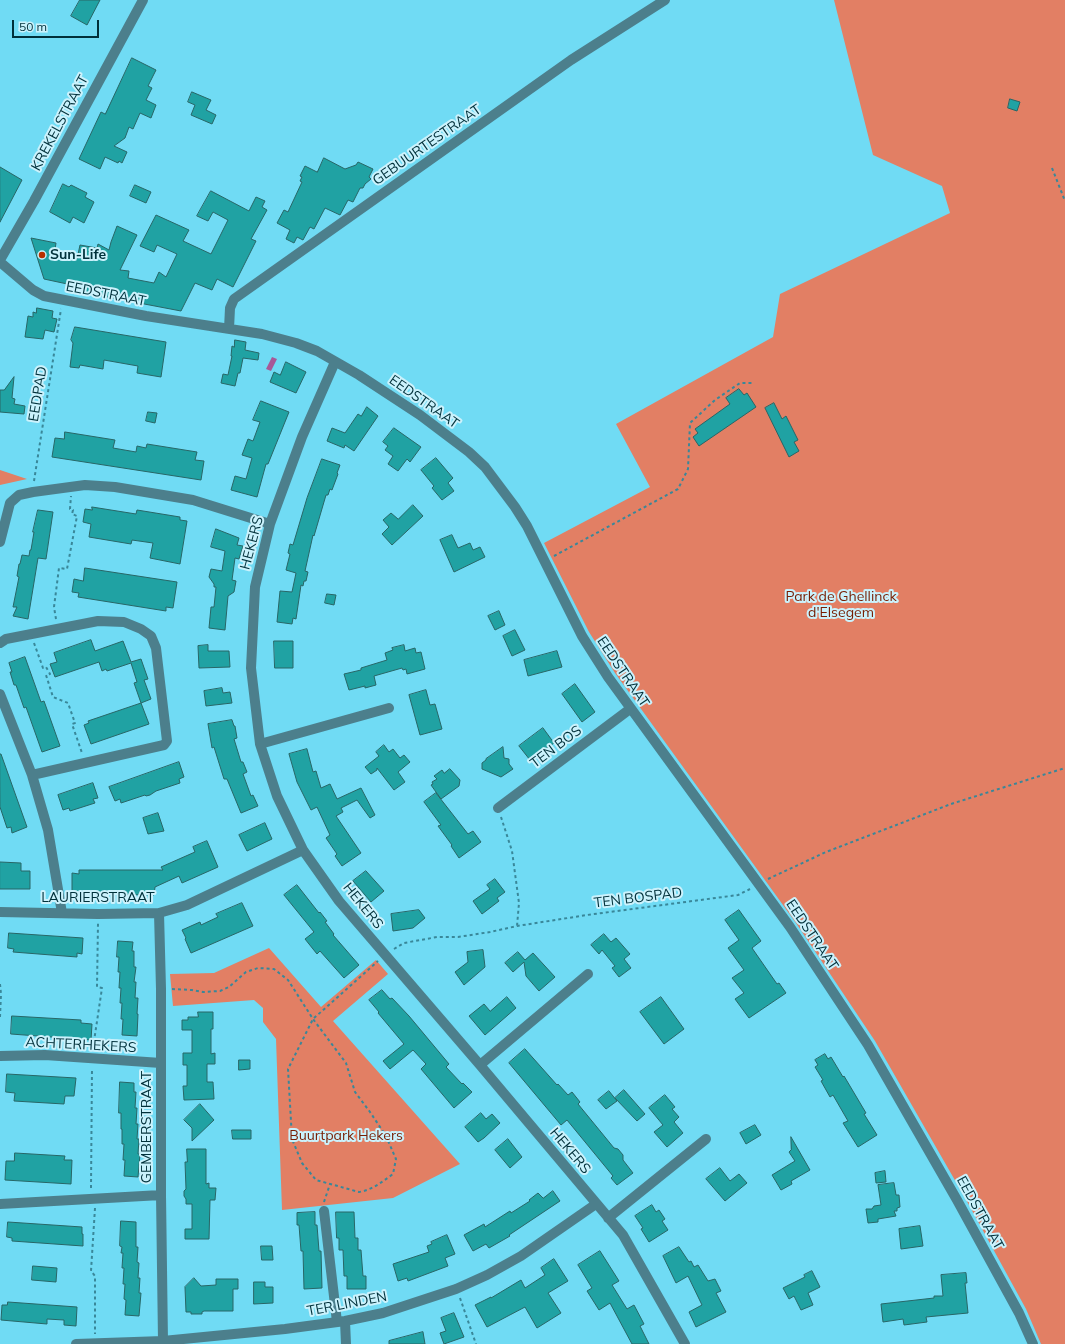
<!DOCTYPE html>
<style>
body{margin:0}
#map{position:relative;width:1065px;height:1344px;overflow:hidden;background:#70dbf4;font-family:Mulish,sans-serif}
canvas{display:block}
.scale{position:absolute;left:12px;top:20px;width:87px;height:18px;box-sizing:border-box;border:2px solid #00303a;border-top:0;padding-left:5px;font-size:12px;line-height:14px;white-space:nowrap;color:#00303a;-webkit-text-stroke:3px #cbf2fc;paint-order:stroke}
</style>
<div id="map">
<canvas width="1065" height="1344"></canvas>
<div class="scale">50 m</div>
</div>
<script>
const ctx = document.querySelector('canvas').getContext('2d');
ctx.lineJoin = 'round';
function paint(path, color) { ctx.fillStyle = color; ctx.fill(path, 'evenodd'); }
function stroke(path, color, width, dash) { ctx.strokeStyle = color; ctx.lineWidth = width; ctx.lineCap = dash ? 'butt' : 'round'; ctx.setLineDash(dash || []); ctx.stroke(path); }
function label(font, color, halo, rows, align = 'center') {
  ctx.font = font + ' Mulish,sans-serif'; ctx.lineWidth = 4; ctx.setLineDash([]); ctx.textBaseline = 'middle'; ctx.strokeStyle = halo; ctx.fillStyle = color; for (const [text, x, y, turn = 0] of rows) {
    ctx.save(); ctx.translate(x, y); ctx.rotate((+turn || 0) * Math.PI / 180); ctx.textAlign = isNaN(turn) ? turn : align; if (halo) ctx.strokeText(text, 0, 0); ctx.fillText(text, 0, 0); ctx.restore();
  }
}
paint(new Path2D(`
 M834 0H1065V1344H1041L1026 1309 964 1196 875 1041 796 923 615 673 589 632 544 543 650 487 616 424 773 337 780 294 950 213 942 186 873 155Z
 M0 470 27 479 0 485Z
 M269 948 321 1007 376 960 388 974 333 1021 460 1164 393 1198 282 1210 276 1039 263 1022V1008L254 1000 173 1006 170 974 214 973Z`), '#e27f64');
paint(new Path2D(`
 M272 357 277 359 271 371 266 369Z`), '#a85897');
const building = new Path2D(`
 M80 0H100L87 25 71 16Z
 M132 58 156 70 148 86 152 88 146 100 156 105 151 118 140 113 133 129 129 127 125 138 114 146 127 152 122 163 119 161 118 163 105 157 100 169 79 159 101 112 105 114Z
 M192 92 211 100 206 110 216 115 212 124 191 115 195 105 188 102Z
 M1010 99 1020 102 1017 111 1008 108Z
 M324 158 345 169 356 165 358 162 373 169 369 177 371 179 365 184 363 188H360L353 202 348 200 340 215 325 208 314 229 310 227 303 240 297 237 294 243 286 239 290 230 277 223 284 210 288 212 302 182 300 181 302 177 300 176 305 166 317 172Z
 M0 167 22 180 0 222Z
 M63 184 69 187 71 185 87 193 85 197 94 202 84 223 73 217 70 223 50 212Z
 M135 185 151 192 146 203 130 196Z
 M211 191 249 211 256 197 265 201 262 207 267 210 251 239 256 241 233 287 217 279 212 290 195 283 181 311 71 290 72 285 44 279 31 238 56 243 54 256 77 259 80 245 97 248 98 244 109 250 111 242 117 226 137 235 120 270 129 271 128 278 154 283 159 272 166 277 177 254 157 245 154 252 140 246 156 215 189 230 183 241 211 254 228 220 213 212 208 221 197 216Z
 M37 308 53 311 52 318 57 319 54 332 45 330 43 339 25 337 28 316 33 317V312L36 313Z
 M75 327 166 342 161 377 137 373 138 366 104 360 103 369 80 365 79 368 70 367 73 343 71 340Z
 M235 340 246 342 245 350 259 353 258 360 243 358 240 373H238L235 386 221 383 223 374 228 375 232 356H231L232 346 234 347Z
 M286 362 306 372 296 393 270 382 274 372 280 375Z
 M14 377 12 398 15 399 14 404 25 406 24 414 0 412V390H4Z
 M739 389 744 395 747 393 756 407 699 446 693 437 698 433 695 429 730 404 726 398Z
 M261 401 289 412 268 464H266L257 497 231 490 235 476 246 479 252 458 242 455 248 439 253 441 260 422 253 420Z
 M774 403 782 419 786 416 798 440 794 442 799 451 789 457 765 408Z
 M367 407 378 416 354 451 345 445 344 448 327 441 332 428 345 433 358 414 361 416Z
 M148 412 157 413 155 423 146 421Z
 M394 428 421 447 410 462 407 459 398 471 388 464 393 456 385 450 388 446 383 442Z
 M65 432 115 440 113 448 136 452 137 446 146 448 147 444 197 452 195 460 204 461 201 480 52 457 55 438 64 439Z
 M436 458 453 478 448 483 454 491 442 500 432 488 434 486 421 470Z
 M322 459 340 465 337 473 338 474 332 490 330 489 328 495H326L314 536 313 535 305 571 308 572 306 581H304L303 586 301 585 296 619 293 618 292 624 277 622 280 591 292 592 296 573 286 570 290 554 288 553 290 544 293 545 307 498Z
 M413 505 423 516 392 545 382 534 389 527 383 520 391 513 398 519Z
 M92 507 136 514 137 510 180 517V520L187 521 180 564 150 558 153 543 132 540 131 544 89 537 91 524 83 522 85 509 92 510Z
 M38 510 53 512 46 559 38 558 28 619 13 616 17 607H13L19 577 17 576 19 564H20L22 555 29 556 30 550H31L34 532H33Z
 M216 529 239 538 237 545 243 546 239 559 235 558 232 580 236 581 234 592 228 596 225 630 209 628 211 607H214L216 587H214V584L209 577 211 569 222 571 225 551 211 547Z
 M452 535 458 548 470 543 473 550 480 547 485 557 454 572 440 540Z
 M85 568 177 582 173 608 166 607V611L78 597 79 593 72 592 74 579 83 581Z
 M327 594 336 595 334 605 325 603Z
 M499 611 505 625 495 630 488 616Z
 M515 630 525 650 512 656 503 636Z
 M91 640 95 651 123 641 131 662 141 659 148 679 144 680 151 699 141 703 149 724 91 744 84 725 89 723 88 721 141 703 134 683 137 682 131 663 107 671 106 669 102 671 99 662 55 677 50 664 57 662 54 653Z
 M274 641H293V668H275Z
 M208 645V651H229L230 667 199 668 198 646Z
 M404 645 405 651 415 648 416 653 421 652 425 669 407 674 406 669 403 670 402 668 374 676 376 685 365 688V686L349 690 344 674 361 670V668L387 660 385 653 393 650 392 648Z
 M557 651 562 667 528 676 524 660Z
 M25 657 41 702 44 701 60 746 42 752 26 707 24 708 16 685H14L10 672H12L9 663Z
 M575 684 595 712 582 722 562 694Z
 M222 688 223 693 230 692 232 703 206 706 204 691Z
 M426 690 430 705 435 704 442 729 420 735 409 695Z
 M232 720 234 726H235L237 738 234 739 241 762H243L247 772 243 774 251 796 253 795 258 806 241 813 227 779H224L214 747 212 748 208 724Z
 M543 728 554 743 530 760 519 746Z
 M384 745 389 752 393 749 400 758 404 755 410 762 398 772 405 782 394 790 377 768V770L371 774 365 767 379 756 376 752Z
 M503 747 504 758 509 759V764L513 769 501 777 482 769V763L486 760V759Z
 M307 749 313 772 316 771 321 788 330 784 337 799 361 788 375 815 370 818 357 800 341 808 343 812 336 816 361 853 342 866 335 856 337 854 326 838 330 835 317 807 311 810 297 782 289 754Z
 M0 754H1L27 827 12 833 11 827 7 828 0 807Z
 M179 762 184 777 179 779 180 783 156 791 150 795 146 796 145 795 121 803 120 799 115 801 109 787Z
 M450 769 460 780 459 786 441 799 431 785 433 784 432 782 437 779 434 776 442 770 444 773Z
 M93 783 98 798 93 799 95 803 70 811 69 808 63 810 58 795Z
 M436 793 468 834 473 831 481 842 459 858 451 846 452 845 438 826 441 825 424 802Z
 M158 813 164 831 148 834 143 818Z
 M265 823 272 839 247 851 239 835Z
 M207 841 218 867 182 883 179 876 155 887 154 895 72 894V873L79 874V870H163L161 867 195 852 193 847Z
 M0 862 21 863V871H30V889H0Z
 M366 871 384 891 371 902 353 881Z
 M495 879 505 892 497 898 499 901 482 914 473 901 490 889 487 885Z
 M297 885 319 913 320 912 327 921 325 922 334 934 333 935 359 965 344 978 320 951 317 954 305 939 314 932 284 895Z
 M242 903 253 926 191 953 185 939 186 938 182 930 200 922 201 925 218 917 216 914Z
 M419 910 425 918 413 928 393 931 391 914Z
 M739 910 761 941 752 948 777 984 779 983 786 993 749 1018 735 999 744 993 732 978 744 970 728 948 739 940 725 920Z
 M9 933 83 938 82 954 77 953V957L13 952 14 949 8 948Z
 M604 934 611 942 616 938 630 954 624 959 631 968 619 977 612 968 615 966 602 950 599 954 591 945Z
 M118 941 133 942 132 951H134V967H136L134 982H136L135 998H138L137 1014H138L137 1036 122 1035 123 1019H121L122 1003H120L121 988H119L120 972H118L119 957H117Z
 M483 950 485 967 464 985 455 972 468 962 467 952Z
 M518 952 525 960 533 953 555 977 539 991 526 976 524 962 513 972 505 963Z
 M382 990 390 999 392 998 409 1016 449 1064 446 1067 462 1084 463 1083 472 1092 454 1108 421 1069 426 1064 413 1050 390 1069 383 1061 404 1044 378 1013 379 1012 369 1000Z
 M507 997 516 1008 485 1035 469 1016 484 1004 490 1011Z
 M661 997 684 1029 664 1044 640 1012Z
 M198 1012H213V1029H211V1054L215 1053V1064H207V1082H213L214 1099 184 1100 183 1086H187V1065H183V1053H192V1030H182V1020H188V1017H198Z
 M12 1016 81 1020V1023L92 1024 91 1040 11 1034Z
 M525 1049 557 1085 558 1084 568 1095 572 1092 580 1102 578 1104 614 1148 618 1149 623 1155V1160L633 1173 617 1185 611 1178 613 1176 567 1120 561 1125 509 1063Z
 M825 1054 828 1059 831 1057 843 1077 844 1076 866 1113 864 1114 877 1135 858 1147 843 1123 848 1121 833 1095 830 1097 821 1081 823 1080 815 1067 818 1065 815 1060Z
 M239 1060H250V1069L239 1070Z
 M7 1074 76 1078 74 1096H65L64 1104 14 1101 15 1093 6 1092Z
 M120 1082 134 1083V1092H136L135 1108H137L136 1124H138L137 1139H139L138 1154H140L138 1177 124 1176 125 1160H123L124 1144H122V1129H121V1113H119Z
 M624 1090 645 1114 637 1121 615 1098Z
 M609 1091 617 1101 606 1109 598 1100Z
 M665 1095 675 1107 672 1109 679 1117 674 1122 683 1133 667 1147 654 1132 663 1125 649 1108Z
 M200 1104 214 1120 192 1141V1128L184 1120Z
 M481 1113 486 1119 492 1114 500 1123 484 1138 478 1142 465 1127Z
 M755 1125 761 1135 746 1144 740 1133Z
 M232 1130H251V1139H233Z
 M791 1137 810 1170 791 1181 792 1184 781 1190 772 1175 795 1161 789 1152 791 1150Z
 M508 1139 522 1157 510 1168 495 1150Z
 M187 1149H206V1184L209 1183V1188H216L215 1200H210L209 1239H185V1229H192V1204H186V1199L184 1196V1191L186 1189 185 1162H187Z
 M15 1153 65 1156 64 1160H72L71 1184 5 1180 6 1161H14Z
 M720 1168 730 1181 739 1174 747 1183 725 1201 706 1179Z
 M885 1171 886 1182 876 1183 875 1173Z
 M894 1183 896 1195H899L900 1207 897 1208V1211H894L896 1216 878 1219V1222L868 1223 866 1209H872L874 1206 881 1205 878 1185Z
 M553 1191 560 1201 509 1235 510 1236 489 1248 486 1244 473 1251 464 1235 484 1224 485 1227 510 1211 511 1213 530 1201 529 1200 538 1193 543 1198Z
 M652 1205 656 1212 659 1210 665 1219 662 1221 668 1230 649 1242 641 1229 643 1228 635 1216Z
 M315 1212V1225H317L319 1251H321L322 1288 304 1289 303 1251H301L299 1225H297V1213Z
 M336 1212H354L355 1238H358V1250H361L363 1276H366V1289H347V1276H344L343 1250H339V1238H337Z
 M121 1221 136 1222V1247H138L137 1262 139 1263 138 1278H140L139 1293H141L139 1316 125 1315 126 1300 124 1299 125 1284H123L124 1268H122L123 1253H121L122 1247 120 1246Z
 M8 1222 82 1227V1234H83V1246L12 1241V1238L7 1237Z
 M920 1226 923 1246 901 1249 899 1229Z
 M447 1235 455 1254 445 1258 448 1266 408 1281 407 1278 398 1281 393 1264 429 1252 427 1246 432 1244 431 1242Z
 M261 1246H272L273 1260H262Z
 M679 1247 689 1262 691 1261 694 1267 698 1265 708 1281 715 1279 721 1291 716 1293 726 1312 696 1327 689 1312 702 1305 688 1276 676 1283 663 1256Z
 M600 1251 619 1281 612 1285 627 1309 634 1305 644 1324 640 1326 649 1344H632L610 1303 599 1310 587 1291 592 1288 578 1265Z
 M554 1259 568 1281 548 1293 561 1313 537 1328 525 1307 487 1327 475 1305 491 1297V1298L521 1280 525 1288 545 1275 541 1268Z
 M33 1266 57 1268 56 1282 32 1280Z
 M812 1271 820 1287 808 1293 813 1305 801 1310 794 1296 789 1299 783 1288 805 1277 804 1275Z
 M966 1273 967 1283H965L968 1313 926 1317 927 1322 904 1325 903 1319 883 1322 881 1304 934 1298V1296H943L941 1275Z
 M194 1278 201 1286 216 1285V1279H238V1289H233V1311H204L202 1312V1314H191V1312H186L185 1287Z
 M254 1282H265V1287H273V1303L254 1304Z
 M8 1302 77 1307 76 1326 64 1325V1320L47 1319V1324L1 1320 2 1305H7Z
 M454 1313 464 1337 444 1344 440 1333 446 1331 441 1318Z
 M423 1332 425 1344H389V1341Z`);
paint(building, '#20a2a3');
stroke(building, '#286666', 1);
stroke(new Path2D(`
 M1052 168 1065 201
 M34 481 61 309
 M554 556 678 489 688 469 690 423 715 400 740 383H752
 M56 619 54 607 59 568 67 569 77 516 72 514 73 510 70 509 71 496
 M34 643 43 668 46 667 50 674 46 675 53 697 68 703 75 723 72 724 82 753
 M501 817 512 851 519 903 517 926
 M768 879 826 852 951 804 1065 768
 M394 949 404 943 437 937H458L490 932 517 926 587 915 738 895 750 889
 M0 984 1 994 0 1017
 M172 989 192 990 203 992 220 991 229 987 246 972 258 968 274 969 288 980 313 1019 346 1063 355 1092 370 1112 386 1136 396 1159 393 1174C382 1182 372 1190 359 1192L316 1180 302 1163 292 1139 288 1069 313 1019 378 961
 M93 1048 102 988 97 987 98 923
 M91 1188 92 1068
 M324 1202 330 1184
 M95 1208 91 1271 95 1276V1334
 M460 1298 476 1344`), '#398799', 2, [3, 3]);
stroke(new Path2D(`
 M0 260 34 201 143 0
 M0 262 33 290 44 296 146 316 262 334 296 343 317 351 359 375 420 415 469 452 485 467 515 507 527 526 582 636 608 677 790 927 868 1045 957 1200 1019 1313 1033 1344
 M229 329 230 308 234 299 571 60 665 0
 M335 362 302 437 270 524 255 587 251 668 260 744 277 796 303 850 339 901 480 1065 623 1235 685 1344
 M0 542 10 503 19 495 33 492 85 485 115 487 193 500 270 524
 M0 643 6 639 98 621 124 622 141 629 151 636 156 648 167 741 164 745 32 775
 M0 694 32 775 48 830 62 913
 M260 744 389 708
 M498 808 630 709
 M0 912 98 914 159 913 187 905 303 850
 M159 913 161 989V1195L163 1341
 M0 1056 45 1055 161 1063
 M480 1065 588 974
 M0 1204 161 1195
 M324 1211 337 1322
 M608 1218 706 1139
 M345 1321 346 1344
 M76 1344 163 1341 285 1329 345 1321 383 1313 456 1289 487 1275 521 1256 596 1204`), '#4c7f8c', 10);
for (const [x, y, r, color] of [
 [42,255,4,"#b93000"]
]) { const dot = new Path2D(); dot.arc(x, y, r, 0, 2 * Math.PI); ctx.fillStyle = color; ctx.fill(dot); stroke(dot, '#cbf2fc', 1.5); }
label('14px', '#00303a', '#cbf2fc', [
 ["KREKELSTRAAT",60,123,-62],
 ["GEBUURTESTRAAT",427,145,-35],
 ["EEDSTRAAT",106,294,11],
 ["EEDPAD",38,394,-81],
 ["EEDSTRAAT",424,402,35],
 ["HEKERS",252,543,-75],
 ["EEDSTRAAT",623,672,56],
 ["TEN BOS",556,747,-37],
 ["LAURIERSTRAAT",98,898],
 ["TEN BOSPAD",638,898,-7],
 ["HEKERS",363,906,51],
 ["EEDSTRAAT",812,935,56],
 ["ACHTERHEKERS",81,1045,3],
 ["GEMBERSTRAAT",147,1127,-90],
 ["HEKERS",570,1151,50],
 ["EEDSTRAAT",980,1213,61],
 ["TER LINDEN",347,1304,-11]
]);
label('bold 14px', '#00303a', '#cbf2fc', [
 ["Sun-Life",50,255]
], 'left');
label('14px', '#771d02', '#cbf2fc', [
 ["Park de Ghellinck",841,597],
 ["d'Elsegem",841,613],
 ["Buurtpark Hekers",346,1136]
]);
</script>
